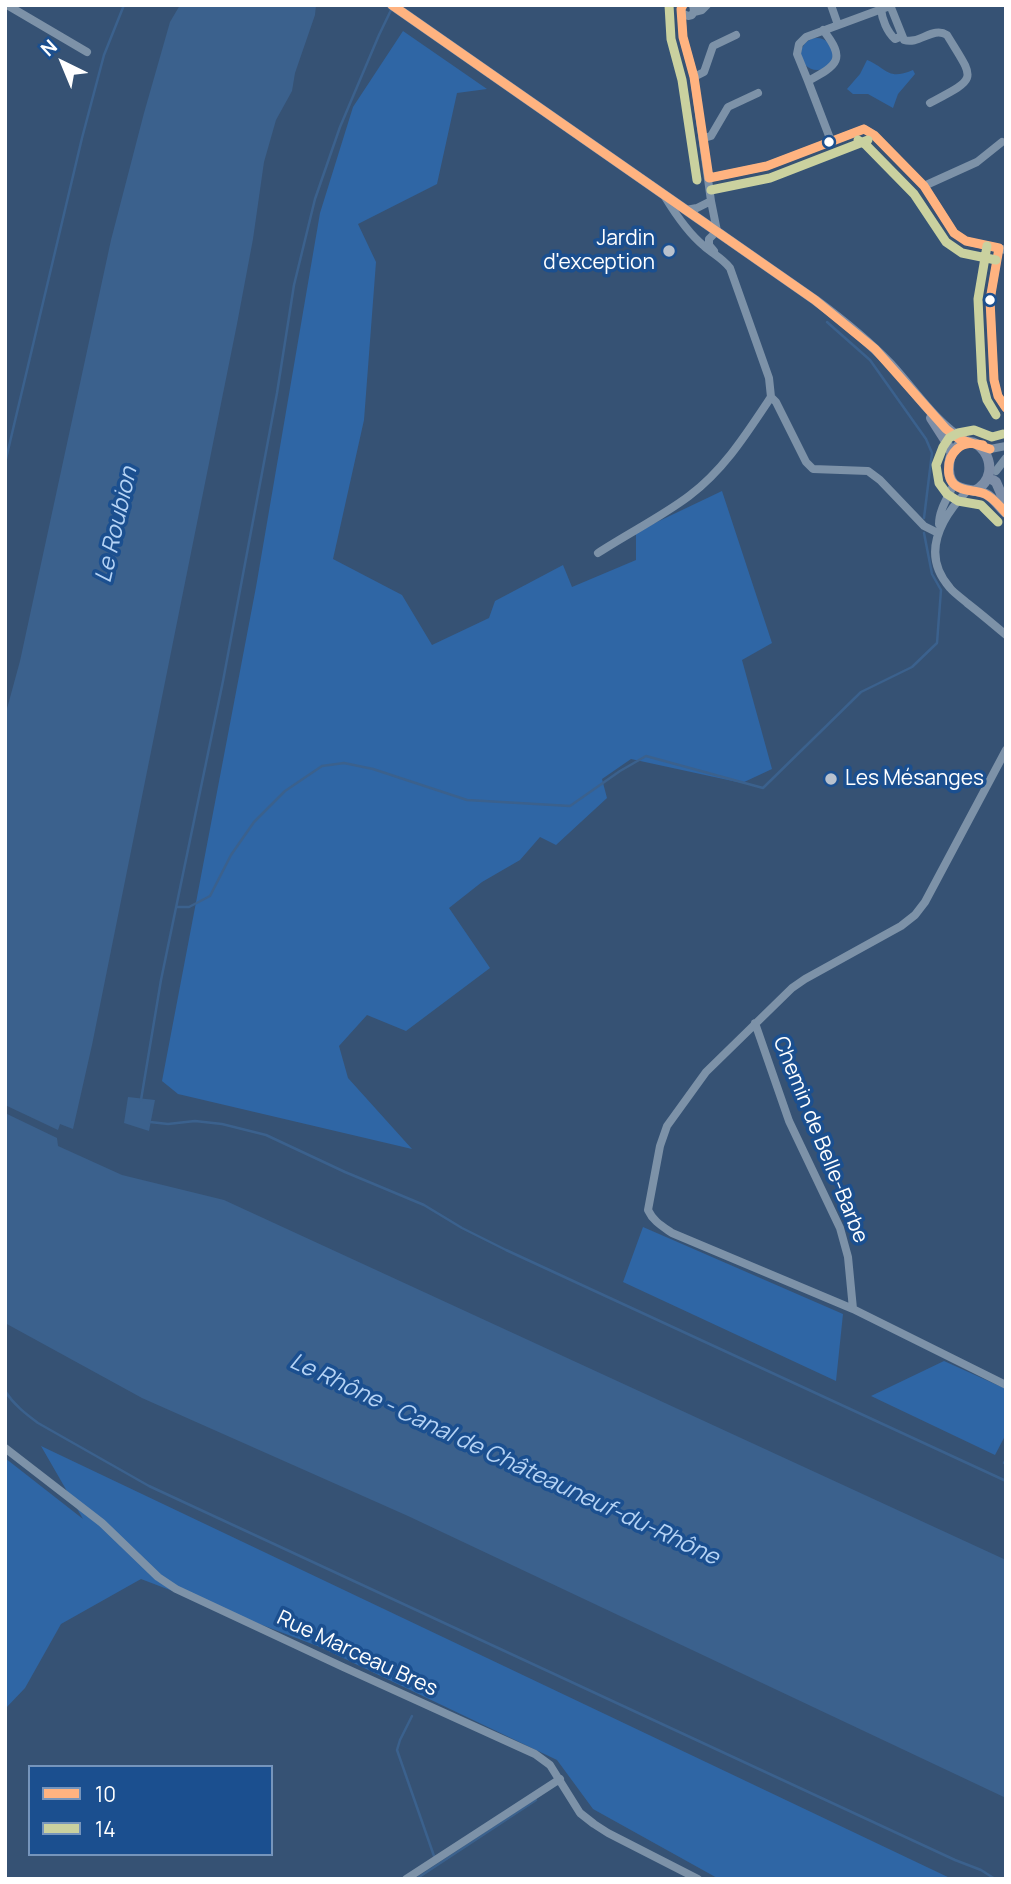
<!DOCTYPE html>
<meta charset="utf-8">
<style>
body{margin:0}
#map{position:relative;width:1011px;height:1884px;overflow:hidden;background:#365274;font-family:Manrope,sans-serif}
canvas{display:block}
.frame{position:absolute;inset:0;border:7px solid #fff;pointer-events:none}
.legend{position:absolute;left:28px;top:1765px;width:245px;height:91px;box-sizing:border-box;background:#1b4f8f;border:2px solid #7695bc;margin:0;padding:9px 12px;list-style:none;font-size:21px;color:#fff}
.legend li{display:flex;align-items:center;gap:14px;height:35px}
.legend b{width:35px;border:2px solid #7695bc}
.north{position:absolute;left:28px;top:28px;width:70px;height:70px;-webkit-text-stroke:5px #1b4f8f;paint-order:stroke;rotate:317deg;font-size:19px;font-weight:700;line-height:28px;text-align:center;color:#fff}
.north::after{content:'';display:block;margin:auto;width:24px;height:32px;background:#fff;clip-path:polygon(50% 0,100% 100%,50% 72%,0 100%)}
</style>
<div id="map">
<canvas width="1011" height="1884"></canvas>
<div class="frame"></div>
<ul class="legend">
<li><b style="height:9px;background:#ffb380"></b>10</li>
<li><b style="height:9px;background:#cad19f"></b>14</li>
</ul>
<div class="north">N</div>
</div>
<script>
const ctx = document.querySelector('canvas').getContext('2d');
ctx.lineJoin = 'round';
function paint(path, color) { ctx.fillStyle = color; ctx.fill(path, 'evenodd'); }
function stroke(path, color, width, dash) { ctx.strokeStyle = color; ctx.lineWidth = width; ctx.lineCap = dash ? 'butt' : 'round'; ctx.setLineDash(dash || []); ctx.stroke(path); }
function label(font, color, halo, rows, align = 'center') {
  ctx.font = font + ' Manrope,sans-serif'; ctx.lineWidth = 7; ctx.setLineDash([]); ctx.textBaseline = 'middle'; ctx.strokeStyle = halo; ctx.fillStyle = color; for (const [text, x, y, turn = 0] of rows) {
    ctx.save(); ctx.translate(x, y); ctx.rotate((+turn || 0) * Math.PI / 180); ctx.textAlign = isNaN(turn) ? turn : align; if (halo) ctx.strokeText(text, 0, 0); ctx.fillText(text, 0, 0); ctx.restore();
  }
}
paint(new Path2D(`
 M403 31 487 89 457 93 437 184 358 224 376 262 364 420 333 559 402 595 432 645 489 618 495 601 563 565 572 587 636 560V532L722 491 772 643 742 660 772 769 742 783 631 759 602 779 607 798 556 845 540 837 520 860 482 882 449 908 490 968 406 1031 367 1015 339 1046 348 1078 412 1149 178 1094 162 1081 256 587 320 213 353 107Z
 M801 54a16 16 0 1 1 32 0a16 16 0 1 1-32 0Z
 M867 60C887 68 887 81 913 70L915 74 898 94 893 108 868 94H853L847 89 860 74Z
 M643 1227 843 1314 836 1381 623 1282Z
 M944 1361 1006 1389V1434L995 1455 871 1396Z
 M41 1446 952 1879H719L593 1809 557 1760 320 1647 141 1579 61 1624 25 1688 5 1709V1458L83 1519Z`), '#2f66a5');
paint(new Path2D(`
 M180 5H316L315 15 295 73 292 91 276 120 264 162 253 239 237 324 92 1045 73 1129 60 1124 58 1130 5 1105V716L20 661 111 240 144 113 170 22Z
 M128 1097 155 1100 149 1131 124 1123Z
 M5 1113 57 1138 58 1146 122 1175 224 1200 1006 1560V1798L408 1516 142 1398 5 1323Z`), '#3b618d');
stroke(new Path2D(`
 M827 322 870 360 926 439 932 453 924 518
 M5 463 82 138 104 55 124 5
 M176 907H189L210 896 231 855 254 822 285 791 322 766 344 763 373 769 467 800 570 806 620 771 646 756 763 788 861 692 912 667 937 643 941 590 932 574 924 533
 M141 1100 161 980 223 681 277 393 294 285 315 199 340 127 379 35 392 8
 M150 1122 168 1124 195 1121 222 1124 266 1135 345 1172 424 1205 462 1228 506 1250 1006 1481
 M5 1391C14 1405 26 1414 38 1423L149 1486 955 1860 981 1870 995 1879
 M1004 1463 1006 1459
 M412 1716 400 1740 397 1750 434 1856
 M416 1879 536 1800`), '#3b618d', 2.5);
stroke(new Path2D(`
 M7 5 87 52
 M683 5 681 9 683 37 694 77 711 201 717 231 709 239V245L714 251
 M831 5 838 25
 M890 5 904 40C919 45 933 26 947 35 975 81 979 77 930 103
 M881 9C882 19 887 32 895 39L902 36
 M694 12 702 10 707 5
 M682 13 688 16 692 15 694 11 693 5
 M823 30C847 60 837 65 808 81L797 54 799 44 806 37 890 6
 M694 77 704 72 713 46 736 35
 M808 81 831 141
 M704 138 711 136 728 107 758 93
 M709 178 767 166 864 129 874 135 924 186 954 233 966 241 1006 250
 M924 186 977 162 1002 142
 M665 197C676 215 688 233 704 246 713 254 722 258 730 268L769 378 771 397 776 402 806 462 813 469 868 471 880 480 924 526 938 533
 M686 210 697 208 711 201
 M999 248 990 300 994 380 998 396 1006 408
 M990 449 1006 446
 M996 471 1006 458
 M967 491C941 518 920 554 950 588 955 594 962 598 967 603 980 613 993 624 1006 635
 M939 524C939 510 948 497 954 484
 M598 553C627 534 661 517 689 496 724 470 747 433 771 397
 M755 1023 789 1121 840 1228 848 1257 853 1309 1006 1385
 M853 1309 672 1233C662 1226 653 1221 648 1210L660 1146 667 1126 706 1072 792 988 805 979 901 926 915 915 925 902 1006 750
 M5 1448 102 1523 158 1577 176 1589 343 1667 535 1754 550 1765 580 1813 594 1824 608 1833 698 1879
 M406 1879 560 1779`), '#7d92a8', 8);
stroke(new Path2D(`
 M392 5 815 300C842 320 867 340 890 364 915 391 934 422 966 442
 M931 418 947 443 952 454
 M993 480 996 482 1006 505
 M974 491C1011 473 972 417 952 454 949 458 949 465 949 470 950 494 971 487 986 494 994 498 999 507 1006 513`), '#7d8ea7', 10);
stroke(new Path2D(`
 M392 5 815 300 875 349 946 429 959 439 990 449
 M683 5 681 9 683 37 694 77 709 178
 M864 129 874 135 924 186 954 233 966 241 999 248
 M709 178 767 166 864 129
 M999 248 990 300 994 380 998 396 1006 408
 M983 445C973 443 965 442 957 449 946 459 945 480 958 487 967 492 977 490 985 494 994 498 999 506 1006 513`), '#ffb380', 9);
stroke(new Path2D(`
 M669 5 671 39 682 80 697 180
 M858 140 866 145 914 194 946 242 962 253 996 260
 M711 190 770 178 868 140
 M987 246 978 299 982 381 987 400 996 415
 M998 522 981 505 958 501 947 494 939 483 936 465 943 447 949 438 958 433 974 430 992 437 1003 434`), '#cad19f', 9);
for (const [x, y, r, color] of [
 [829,142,6,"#fff"],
 [669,251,7,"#b9c2ce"],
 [990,300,6,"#fff"],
 [831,779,7,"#b9c2ce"]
]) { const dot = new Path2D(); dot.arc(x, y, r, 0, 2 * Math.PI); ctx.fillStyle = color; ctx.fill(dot); stroke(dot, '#1b4f8f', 2.5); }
label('21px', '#fff', '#1b4f8f', [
 ["Jardin",655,239],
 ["d'exception",655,263],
 ["Les Mésanges",845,779,"left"]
], 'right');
label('21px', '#fff', '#1b4f8f', [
 ["Chemin de Belle-Barbe",820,1140,68],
 ["Rue Marceau Bres",357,1654,25]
]);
label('italic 23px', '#b5d3f5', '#1b4f8f', [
 ["Le Roubion",117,525,-77],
 ["Le Rhône - Canal de Châteauneuf-du-Rhône",504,1460,25]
]);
</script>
